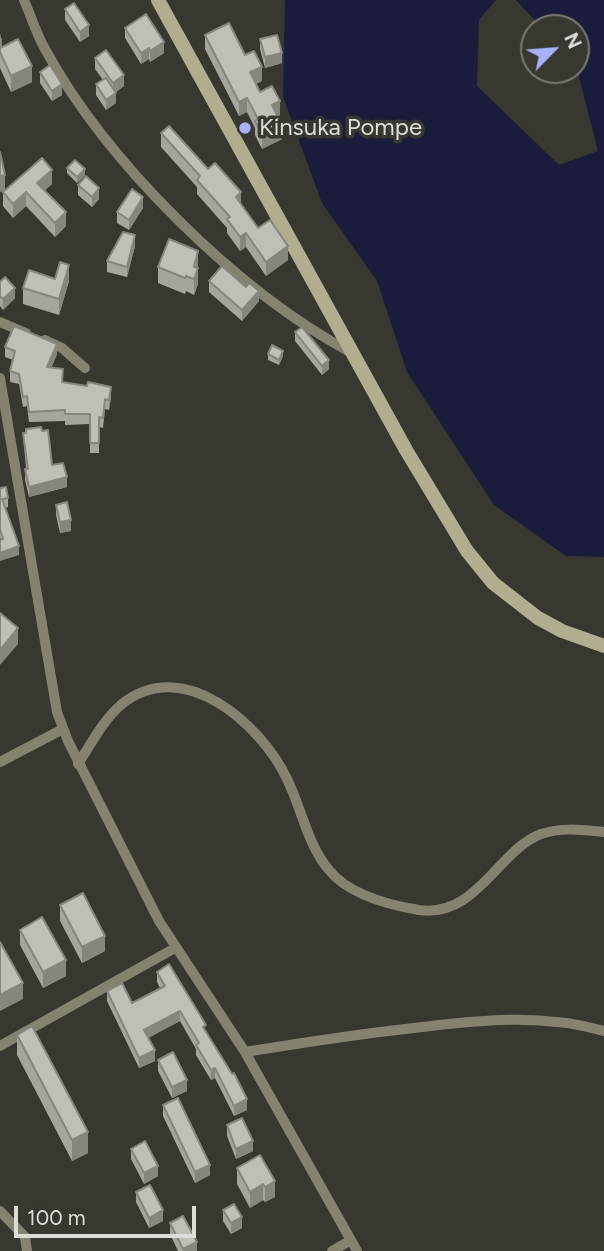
<!DOCTYPE html>
<style>
body{margin:0}
#map{position:relative;width:604px;height:1251px;overflow:hidden;background:#383730;font-family:Figtree,sans-serif}
canvas{display:block}
.north{position:absolute;left:520px;top:14px;width:70px;height:70px;box-sizing:border-box;background:#383730;border:2px solid #7a7973;border-radius:50%;rotate:65deg;font-size:19px;font-weight:700;line-height:28px;text-align:center;color:#dddcd8}
.north::after{content:'';display:block;margin:auto;width:24px;height:32px;background:#a9b0fc;clip-path:polygon(50% 0,100% 100%,50% 72%,0 100%)}
.scale{position:absolute;left:14px;top:1206px;width:182px;height:32px;box-sizing:border-box;border:4px solid #dddcd8;border-top:0;padding-left:9px;font-size:21px;line-height:24px;white-space:nowrap;color:#dddcd8;-webkit-text-stroke:5px #383730;paint-order:stroke}
</style>
<div id="map">
<canvas width="604" height="1251"></canvas>
<div class="north">N</div>
<div class="scale">100 m</div>
</div>
<script>
const ctx = document.querySelector('canvas').getContext('2d');
ctx.lineJoin = 'round';
function paint(path, color) { ctx.fillStyle = color; ctx.fill(path, 'evenodd'); }
function stroke(path, color, width, dash) { ctx.strokeStyle = color; ctx.lineWidth = width; ctx.lineCap = dash ? 'butt' : 'round'; ctx.setLineDash(dash || []); ctx.stroke(path); }
function label(font, color, halo, rows, align = 'center') {
  ctx.font = font + ' Figtree,sans-serif'; ctx.lineWidth = 7; ctx.setLineDash([]); ctx.textBaseline = 'middle'; ctx.strokeStyle = halo; ctx.fillStyle = color; for (const [text, x, y, turn = 0] of rows) {
    ctx.save(); ctx.translate(x, y); ctx.rotate((+turn || 0) * Math.PI / 180); ctx.textAlign = isNaN(turn) ? turn : align; if (halo) ctx.strokeText(text, 0, 0); ctx.fillText(text, 0, 0); ctx.restore();
  }
}
paint(new Path2D(`
 M285 0H496L479 20 477 86 559 165 598 151 576 65V28H542L516 0H604V557L566 556 494 505 407 372 377 281 322 203 283 97Z`), '#1b1c3c');
stroke(new Path2D(`
 M24 0C31 16 36 33 45 49 107 163 238 292 352 353
 M0 322 26 333
 M45 340 62 348 85 368
 M0 378 57 712 68 741 159 921 245 1052 357 1251
 M0 762 63 729
 M78 764C91 744 103 720 122 704 183 655 261 724 287 779 302 809 307 844 329 870 349 895 389 905 419 910 477 918 498 850 541 834 562 827 582 830 604 832
 M0 1046 175 948
 M245 1052C301 1043 357 1034 414 1028 478 1020 541 1013 604 1031
 M0 1211 25 1237 27 1251
 M332 1251 351 1240`), '#858270', 10);
stroke(new Path2D(`
 M158 0 406 450 467 551 493 583 538 618 562 631 604 646`), '#b1ad8f', 14);
paint(new Path2D(`
 M65 9 89 36 80 42 65 20Z
 M125 28 164 53 150 62 149 59 141 64 125 38Z
 M0 33 2 46 32 82 11 92 0 68Z
 M205 35 245 55 262 81 256 84 260 92 280 115 277 116 282 139 262 149 255 135V128L247 112 239 116 205 49Z
 M260 39 282 63 265 68 260 49Z
 M95 58 124 86 116 92V103L106 110 96 95V84L103 80 95 69Z
 M40 72 62 95 52 101 40 83Z
 M161 133 208 169 241 204 258 228 288 260 266 276 246 247 240 251 227 233V228L197 194V187L161 147Z
 M67 168 85 175 77 183 67 173Z
 M52 184 45 190 66 226 55 237 26 206 13 218 3 206V191L5 189Z
 M78 185 99 199 92 207 78 195Z
 M143 208 129 230 117 223V212Z
 M135 246 127 277 107 272V261Z
 M158 267 197 268 198 284 194 295 186 291 185 294 158 283Z
 M69 281 59 315 23 304V288Z
 M209 281 259 301 242 321 209 292Z
 M0 282 15 298 3 310 0 306Z
 M295 332 329 369 322 375 295 341Z
 M5 347 57 354 51 368 63 383 111 397 109 410 105 409 103 428 99 427V453H90V424L65 425V421L29 422 27 406 23 407 19 384 10 382V371L13 360 5 357Z
 M268 354 283 356 279 365 268 360Z
 M23 433 52 465 67 487 29 497 25 480V469H26Z
 M0 488 8 498V507L5 508 19 555 0 538Z
 M56 505 71 531 60 533 56 515Z
 M60 905 105 951 82 963 60 921Z
 M20 930 66 976 43 988 20 945Z
 M157 972 206 1033 247 1110 234 1116 215 1078 211 1080 196 1055V1049L180 1021 148 1038 155 1061 139 1068 107 1001V991L132 1003 160 988 157 982Z
 M17 1035 88 1153 72 1161 17 1055Z
 M158 1060 187 1091 172 1098 158 1071Z
 M163 1105 210 1175 195 1183 163 1116Z
 M227 1125 253 1151 236 1159 227 1136Z
 M131 1149 158 1176 144 1184 131 1159Z
 M260 1155 275 1197 265 1202 263 1200 250 1208 237 1184V1168Z
 M136 1192 163 1221 149 1228 136 1202Z
 M223 1210 242 1228 231 1234 223 1221Z
 M170 1223 197 1251H178L170 1234Z`), '#a5a49d');
paint(new Path2D(`
 M89 25V36L80 42V32Z
 M2 38V54L0 52V39Z
 M164 42V53L150 62V51Z
 M149 48V59L141 64V53Z
 M282 53V63L265 68V57Z
 M32 66V82L11 92V76Z
 M262 67V81L250 86V72Z
 M124 75V86L113 94V83Z
 M62 84V95L52 101V91Z
 M116 93V103L106 110V100Z
 M247 98V112L239 116V102Z
 M280 101V115L272 119V105Z
 M282 125V139L262 149V135Z
 M85 169V175L77 183V177Z
 M52 170V184L37 197V183Z
 M5 175V191L0 192V176Z
 M99 188V199L92 207V197Z
 M26 192V206L13 218V204Z
 M241 192V206L236 197Z
 M143 197V208L129 230V220Z
 M66 212V226L55 237V223Z
 M246 233V247L240 251V237Z
 M135 235V246L127 277V267Z
 M288 246V260L266 276V262Z
 M198 251V267L196 274 198 268V284L194 295V267Z
 M69 265V281L59 315V299Z
 M15 288V298L3 310V299Z
 M259 291V301L242 321V310Z
 M57 344V354L47 378V367Z
 M283 351V356L279 365V360Z
 M329 360V369L322 375V366Z
 M111 387V397L109 410V400Z
 M67 477V487L29 497V487Z
 M71 520V531L60 533V522Z
 M19 546V555L0 561V553Z
 M18 628V644L0 665V650Z
 M105 936V951L82 963V947Z
 M66 960V976L43 988V972Z
 M23 983V999L0 1011V995Z
 M180 1011V1021L144 1040V1030Z
 M155 1050V1061L139 1068V1058Z
 M215 1068V1078L211 1080V1070Z
 M187 1080V1091L172 1098V1087Z
 M247 1099V1110L234 1116V1106Z
 M88 1132V1153L72 1161V1140Z
 M253 1141V1151L236 1159V1149Z
 M210 1165V1175L195 1183V1172Z
 M158 1166V1176L144 1184V1173Z
 M275 1181V1197L265 1202V1187Z
 M263 1184V1200L250 1208V1192Z
 M163 1210V1221L149 1228V1218Z
 M242 1217V1228L231 1234V1223Z
 M197 1242V1251H183V1249Z`), '#86867f');
const building = new Path2D(`
 M74 3 89 25 80 32 65 9Z
 M146 14 164 42 150 51 149 48 141 53 125 28Z
 M229 23 245 55 254 51 262 67 250 72 260 92 272 86 280 101 272 105 282 125 262 135 255 121 258 119 247 98 239 102 205 35Z
 M277 35 282 53 265 57 260 39Z
 M18 39 32 66 11 76 0 52V48Z
 M106 50 124 75 113 83 95 58Z
 M50 65 62 84 52 91 40 72Z
 M106 78 116 93 106 100 96 84Z
 M169 126 208 169 215 163 241 192 236 197 258 228 270 220 288 246 266 262 246 233 240 237 227 219 230 217 197 180 200 176 161 133Z
 M0 152 5 175 0 176Z
 M42 158 52 170 37 183 66 212 55 223 26 192 13 204 3 192Z
 M75 160 85 169 77 177 67 168Z
 M86 176 99 188 92 197 78 185Z
 M132 189 143 197 129 220 117 212Z
 M123 232 135 235 127 267 107 261Z
 M169 239 198 251 194 267 198 268 194 279 186 276 185 278 158 267Z
 M60 262 69 265 59 299 23 288 29 270 55 279Z
 M222 266 246 287 249 283 259 291 242 310 209 281Z
 M5 277 15 288 3 299 0 296V282Z
 M14 326 57 344 47 367 63 369 62 382 87 386 88 382 111 387 109 400 105 399 103 418 99 417V443H90V414H65V410L29 412 27 396 23 397 19 374 10 371 15 351 5 347Z
 M302 327 329 360 322 366 295 332Z
 M272 345 283 351 279 360 268 354Z
 M41 427 42 431 48 430 52 465 63 463 67 477 29 487 25 469H28L23 433H26V429Z
 M6 487 8 498 2 499 19 546 0 553V540L3 539 0 529V488Z
 M67 502 71 520 60 522 56 505Z
 M0 613 18 628 0 650Z
 M83 893 105 936 82 947 60 905Z
 M42 917 66 960 43 972 20 930Z
 M0 942 23 983 0 995Z
 M169 964 206 1025 203 1027 232 1074 234 1073 247 1099 234 1106 215 1068 211 1070 196 1045 199 1043 180 1011 144 1030 155 1050 139 1058 107 991 122 983 132 1003 165 986 157 972Z
 M32 1026 88 1132 72 1140 17 1035Z
 M173 1052 187 1080 172 1087 158 1060Z
 M178 1098 210 1165 195 1172 163 1105Z
 M242 1118 253 1141 236 1149 227 1125Z
 M145 1141 158 1166 144 1173 131 1149Z
 M260 1155 275 1181 265 1187 263 1184 250 1192 237 1168Z
 M150 1185 163 1210 149 1218 136 1192Z
 M234 1204 242 1217 231 1223 223 1210Z
 M183 1216 197 1242 183 1249 170 1223Z`);
paint(building, '#c0bfb6');
stroke(building, '#86867f', 2);
for (const [x, y, r, color] of [
 [245,128,7,"#a9b0fc"]
]) { const dot = new Path2D(); dot.arc(x, y, r, 0, 2 * Math.PI); ctx.fillStyle = color; ctx.fill(dot); stroke(dot, '#383730', 2.5); }
label('24px', '#dddcd8', '#383730', [
 ["Kinsuka Pompe",259,128]
], 'left');
</script>
